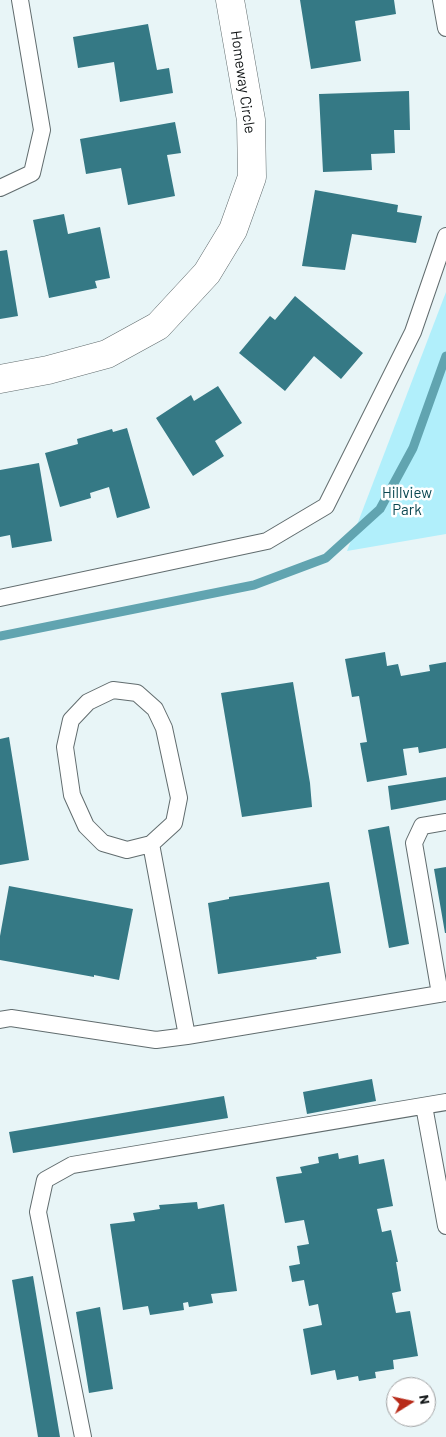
<!DOCTYPE html>
<style>
body{margin:0}
#map{position:relative;width:446px;height:1437px;overflow:hidden;background:#e8f5f7;font-family:Barlow,sans-serif}
canvas{display:block}
.north{position:absolute;left:386px;top:1377px;width:50px;height:50px;box-sizing:border-box;background:#fff;border:1px solid #a0a1a2;border-radius:50%;rotate:80deg;font-size:14px;font-weight:700;line-height:20px;text-align:center;color:#111516}
.north::after{content:'';display:block;margin:auto;width:18px;height:22px;background:#b82b19;clip-path:polygon(50% 0,100% 100%,50% 72%,0 100%)}
</style>
<div id="map">
<canvas width="446" height="1437"></canvas>
<div class="north">N</div>
</div>
<script>
const ctx = document.querySelector('canvas').getContext('2d');
ctx.lineJoin = 'round';
function paint(path, color) { ctx.fillStyle = color; ctx.fill(path, 'evenodd'); }
function stroke(path, color, width, dash) { ctx.strokeStyle = color; ctx.lineWidth = width; ctx.lineCap = dash ? 'butt' : 'round'; ctx.setLineDash(dash || []); ctx.stroke(path); }
function label(font, color, halo, rows, align = 'center') {
  ctx.font = font + ' Barlow,sans-serif'; ctx.lineWidth = 5; ctx.setLineDash([]); ctx.textBaseline = 'middle'; ctx.strokeStyle = halo; ctx.fillStyle = color; for (const [text, x, y, turn = 0] of rows) {
    ctx.save(); ctx.translate(x, y); ctx.rotate((+turn || 0) * Math.PI / 180); ctx.textAlign = isNaN(turn) ? turn : align; if (halo) ctx.strokeText(text, 0, 0); ctx.fillText(text, 0, 0); ctx.restore();
  }
}
paint(new Path2D(`
 M446 292V534L347 551Z`), '#b1effb');
stroke(new Path2D(`
 M0 636 254 585 326 558 380 509 413 448 446 356`), '#61a4b0', 9);
paint(new Path2D(`
 M300 0H394L396 14 355 21 361 61 311 69Z
 M148 24 157 70 169 68 173 93 120 102 114 62 78 68 73 37Z
 M409 91 410 130H394L395 153 371 154 372 170 323 172 319 94Z
 M175 122 181 153 167 155 175 196 128 205 121 168 86 174 80 139Z
 M315 190 398 205 397 212 422 216 416 243 352 234 345 270 302 266Z
 M64 214 68 234 100 227 110 278 95 281 97 288 49 298 33 220Z
 M7 250 18 316 0 319V251Z
 M295 296 363 353 341 379 314 356 285 391 239 353 270 316 275 320Z
 M218 386 242 423 215 441 224 456 193 476 156 418 191 395 194 401Z
 M127 428 150 508 117 518 109 487 90 493 91 498 60 507 45 453 78 444 77 439 112 429 113 432Z
 M39 463 52 541 12 548 10 535 0 537V470Z
 M385 652 387 666 398 664 401 676 430 671 429 665 446 662V748L419 753 418 747 403 749 407 775 367 782 360 743 367 742 359 696 352 697 345 659Z
 M293 682 310 783 312 807 242 817 221 693Z
 M9 737 29 860 0 865V739Z
 M446 777V800L391 810 388 786Z
 M389 826 409 944 389 948 368 830Z
 M446 867V933H445L434 869Z
 M329 882 341 953 316 957 317 959 218 974 208 903 229 899V897Z
 M9 886 133 909 119 980 94 975V977L0 960V936Z
 M372 1079 376 1101 307 1114 303 1092Z
 M224 1096 228 1118 13 1153 9 1132Z
 M338 1153 339 1159 358 1155 359 1164 384 1159 393 1206 377 1209 382 1232 391 1230 398 1262H396L401 1291 392 1293 396 1313 410 1311 418 1356 393 1360 394 1369 375 1372 376 1378 359 1381 358 1376 337 1380 335 1370 311 1375 303 1329 322 1325 318 1304 309 1306 304 1280 292 1282 289 1266 300 1264 297 1246 309 1244 304 1220 285 1223 276 1177 302 1173 300 1167 319 1163 318 1157Z
 M197 1202 198 1209 224 1204 237 1291 211 1294 213 1303 189 1307 188 1302 183 1303 184 1310 150 1315 148 1306 123 1310 110 1224 135 1221 133 1213 160 1209 159 1205Z
 M33 1276 60 1437H38L12 1280Z
 M100 1307 113 1389 89 1393 76 1312Z`), '#357985');
const service = new Path2D(`
 M441 0 446 28
 M0 188 32 173 42 130 20 0
 M0 598 267 541 326 506 413 332 446 236
 M113 690 137 693 155 709 164 728 179 798 174 823 151 844 127 850 103 843 86 826 72 795 65 747 71 720 88 702Z
 M151 844 187 1036
 M440 994 414 843 422 826 446 822
 M0 1020 11 1018 156 1040 187 1036 446 993
 M424 1106 446 1226
 M83 1437 38 1212 45 1180 72 1165 446 1102`);
const minor = new Path2D(`
 M0 379 48 370 107 354 158 326 207 273 233 230 252 177 251 120 230 0`);
stroke(service, '#616c6e', 18);
stroke(minor, '#616c6e', 29);
stroke(service, '#fff', 16);
stroke(minor, '#fff', 28);
label('15px', '#111516', '#fff', [
 ["Homeway Circle",243,82,82]
]);
label('15px', '#0b4852', '#fff', [
 ["Hillview",407,493],
 ["Park",407,510]
]);
</script>
